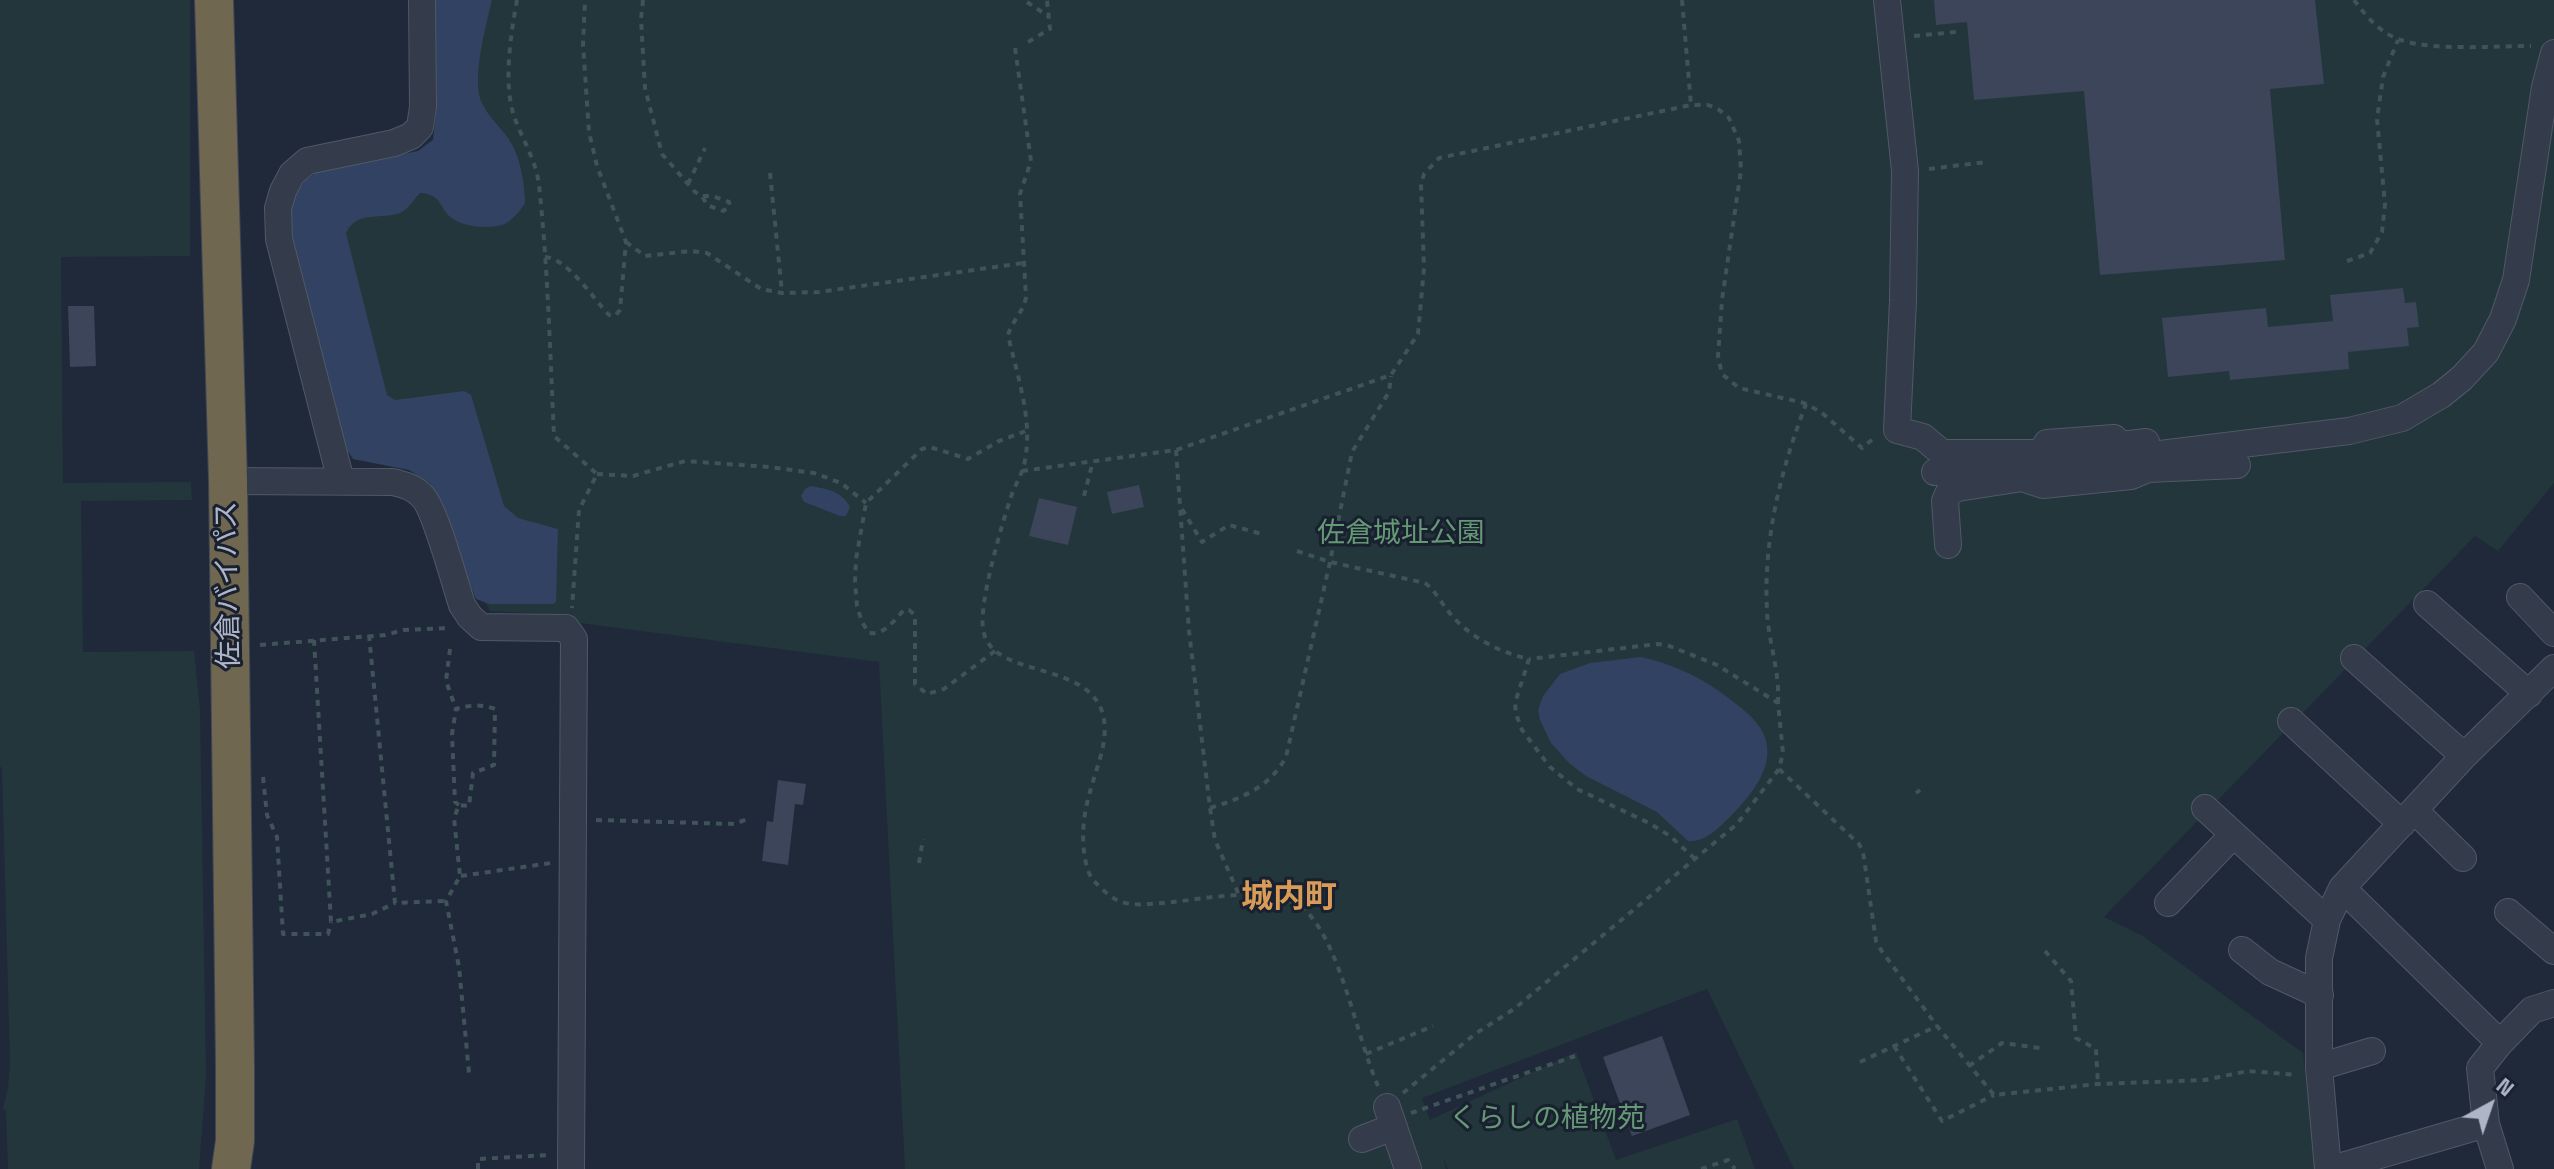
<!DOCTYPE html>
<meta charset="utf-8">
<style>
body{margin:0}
#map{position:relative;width:2554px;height:1169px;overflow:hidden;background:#20293a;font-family:"Space Grotesk",sans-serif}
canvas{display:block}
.north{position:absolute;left:2450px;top:1065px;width:80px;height:80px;-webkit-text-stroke:6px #19202f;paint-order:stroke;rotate:40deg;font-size:22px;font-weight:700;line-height:32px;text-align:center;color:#aeb5c6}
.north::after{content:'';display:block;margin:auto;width:28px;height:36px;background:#aeb5c6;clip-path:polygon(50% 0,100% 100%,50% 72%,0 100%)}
</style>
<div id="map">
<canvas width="2554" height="1169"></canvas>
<div class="north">N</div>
</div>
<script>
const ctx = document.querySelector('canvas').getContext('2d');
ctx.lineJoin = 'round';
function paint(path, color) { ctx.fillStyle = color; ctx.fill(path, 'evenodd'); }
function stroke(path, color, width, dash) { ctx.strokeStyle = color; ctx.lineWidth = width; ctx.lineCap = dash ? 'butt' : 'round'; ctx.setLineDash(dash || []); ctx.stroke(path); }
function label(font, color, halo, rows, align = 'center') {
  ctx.font = font + ' "Space Grotesk","Noto Sans JP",sans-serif'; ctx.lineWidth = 6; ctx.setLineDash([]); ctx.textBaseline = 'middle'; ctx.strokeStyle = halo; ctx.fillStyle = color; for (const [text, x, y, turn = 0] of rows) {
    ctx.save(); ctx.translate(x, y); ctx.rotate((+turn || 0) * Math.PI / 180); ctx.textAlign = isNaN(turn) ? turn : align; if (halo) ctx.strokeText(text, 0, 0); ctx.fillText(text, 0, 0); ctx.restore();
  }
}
paint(new Path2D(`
 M0 0H190V256L61 257 63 483 191 482 192 500 81 501 83 652 194 651 200 709 206 1077 199 1169H8L6 1111 3 1108 8 1088 10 1063 2 769 0 766Z
 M434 0H2554V483L2498 551 2475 536 2104 917 2143 936 2303 1053 2317 1169H1794L1707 989 1422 1098 1430 1120 1576 1052 1616 1160 1737 1119 1755 1169H1448L1443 1157 1446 1169H905L879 662 580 623 565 615 490 611 486 604 473 596 463 563 430 483 409 470 353 459 297 191 318 171 418 151 433 139 437 106Z`), '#22363b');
paint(new Path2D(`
 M434 0H492C486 25 471 81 482 103 488 116 500 127 508 138 521 157 524 181 525 203 520 211 511 222 502 225 489 229 464 227 453 219 439 210 443 194 420 193 415 198 409 208 402 212 383 221 357 209 346 233L387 395 395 400 464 391 471 395 504 506 518 518 558 529 556 602 553 604H490L476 599 430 483 409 470 353 459 346 448 290 229 289 204 305 181 318 171 418 151 433 140 437 106Z
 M811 486C827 489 842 491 850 507L846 516H840L804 502 801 496 805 489Z
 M1641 657C1674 664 1705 679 1731 700 1740 707 1751 715 1758 725 1783 758 1753 794 1730 817 1718 828 1705 843 1688 841L1657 812 1586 776 1569 763 1551 743 1540 720 1538 710 1543 696 1560 674 1590 663Z`), '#324262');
paint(new Path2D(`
 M1934 0H2315L2324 84 2270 89 2285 260 2100 275 2084 91 1974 100 1967 22 1936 25Z
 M2403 288 2405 303 2416 302 2419 327 2407 328 2409 346 2348 352 2349 369 2230 380 2229 371 2168 377 2162 318 2266 308 2268 327 2333 321 2330 295Z
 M68 306H94L96 366 70 367Z
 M1139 485 1144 507 1112 514 1107 492Z
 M1039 498 1077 507 1068 545 1029 536Z
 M778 780 806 784 803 805 795 804 788 865 762 861 767 821 773 822Z
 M1662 1036 1690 1115 1632 1136 1603 1057Z`), '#3c455a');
const minor = new Path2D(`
 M1887 0 1905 171 1903 300 1897 430 1923 437 1942 453H2041L2047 443 2114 438 2121 445 2146 442
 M1935 472 2152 455 2349 431 2402 418 2441 395 2462 378 2486 352 2503 319 2516 280 2545 87 2554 53
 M228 481 393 482C404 485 414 487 422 496 435 508 455 584 462 605L470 617 481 627 566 628 574 639 571 1169
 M341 481 279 239 278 208 283 191 292 174 307 161 394 143 411 136 420 127 423 107 422 0
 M1948 545 1945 501 1949 492 1958 488 2022 478 2043 485 2131 476 2148 469 2237 465
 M2520 597 2554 633
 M2427 604 2529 694
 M2354 658 2464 756
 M2291 721 2402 824
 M2205 808 2327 920
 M2415 811 2463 858
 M2342 888 2500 1043 2532 1010 2554 1003
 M2168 903 2233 835
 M2508 912 2554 951
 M2242 950 2270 972 2320 995
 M2319 1067 2372 1051
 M1387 1107 1408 1169
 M2486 1124 2500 1169
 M1362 1139 1393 1127
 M2328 1169 2319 1067V958L2327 920 2342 888 2464 756 2554 668
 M2332 1169 2486 1124 2480 1068 2500 1043`);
const highway = new Path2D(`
 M214 0 228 481 235 1066V1141L231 1169`);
stroke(minor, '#515868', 28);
stroke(highway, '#3e4555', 40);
stroke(new Path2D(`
 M517 0C511 33 503 83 514 116 522 139 536 160 539 185 548 268 550 353 554 436L597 474 579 510 572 608
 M643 0 641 19 645 88 662 154 695 192 702 196 707 205 723 211 730 206 729 202 712 196H702
 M1682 0 1691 105
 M2354 0C2366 16 2381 34 2401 40 2433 51 2495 46 2531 46
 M1027 2 1048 16
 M1914 36 1956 32
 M1028 42 1050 29 1047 0
 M1015 48 1031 161 1020 194 1026 297C1024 311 1012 321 1008 335 1017 375 1033 419 1025 460 1023 474 1014 486 1010 500 1001 527 979 603 983 629 990 680 1089 659 1103 715 1109 739 1098 763 1092 785 1084 810 1080 837 1086 863 1088 871 1090 878 1097 884 1102 889 1109 896 1115 899 1129 907 1148 904 1163 903 1203 900 1279 881 1308 913 1342 950 1357 1038 1378 1086
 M1929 169 1986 162
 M770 173 782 293
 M688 184 705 148
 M626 242 645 256 691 251 707 253 761 289 782 293 819 292 1023 263
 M545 257C567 258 594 299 609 315L615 316 620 310 626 242 597 166 589 132 583 44 585 0
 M2347 261 2370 253 2382 232 2385 204 2377 119 2383 77 2398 40
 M1176 450 1189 631 1210 808 1215 840 1239 895
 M1022 471 1176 450 1391 375 1418 334 1424 268 1421 184 1424 174 1439 158 1691 105H1708L1718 109 1729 118 1739 141 1741 170 1722 300 1718 356 1722 374 1739 388 1804 403 1821 412 1862 448 1874 438
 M597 474 633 476 685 461 769 467 814 473 841 483 866 503
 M1084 496 1093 461
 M1182 509 1202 542 1229 525 1262 534
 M1297 551 1330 562 1425 583C1437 592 1442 605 1453 617 1472 638 1501 653 1529 659L1515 703 1516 714 1522 730 1550 767 1577 789 1649 823 1670 836 1694 858
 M369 635 395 903 446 901
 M314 640 331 922 372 914 395 903
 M260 645 385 635 404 630 450 628
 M450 649 446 681 456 709
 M995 651 944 689 927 694 915 684V615L909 610H904C893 621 885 635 869 633L862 622 857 606 855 582 856 559 866 503 922 449 930 447 968 459 999 441 1026 431
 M1778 703C1780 671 1768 641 1767 610 1763 540 1781 469 1806 404
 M1779 769 1859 844 1863 852 1876 941 1881 950 1937 1026 1994 1095 2098 1084 2205 1080 2248 1071 2297 1075
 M263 777 267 815 277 837 283 934H328L331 922
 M1916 793 1920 790
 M459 805 455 802 452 734 456 709C470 705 481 704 495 709L494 765 473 773 469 806 459 805 454 818 460 876 446 901 459 967 469 1073
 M1210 808C1242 798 1269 788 1286 757L1330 562 1352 452 1389 392 1391 376
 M596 820 734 824 748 819
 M919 863 923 839
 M461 876 551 863
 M2045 951 2071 981 2076 1038 2096 1049 2098 1084
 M1894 1046 1942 1121 1994 1095
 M1366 1054 1433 1026
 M1860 1062 1937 1026
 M1969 1066 2002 1043 2040 1048
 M1403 1093 1475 1034 1514 1009 1737 824 1779 769 1783 753 1778 703 1717 665 1667 645 1658 644 1529 659
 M1411 1113 1575 1056
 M478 1169V1159L549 1155
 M1701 1169 1728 1160 1735 1169`), '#405358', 4, [6, 6]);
stroke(minor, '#343b4a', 26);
stroke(highway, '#706750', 38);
label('28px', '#659875', '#19202f', [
 ["佐倉城址公園",1401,534],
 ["くらしの植物苑",1547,1119]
]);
label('28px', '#aeb5c6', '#19202f', [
 ["佐倉バイパス",229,585,-91]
]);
label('bold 32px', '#d89b58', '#19202f', [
 ["城内町",1289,898]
]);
</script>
